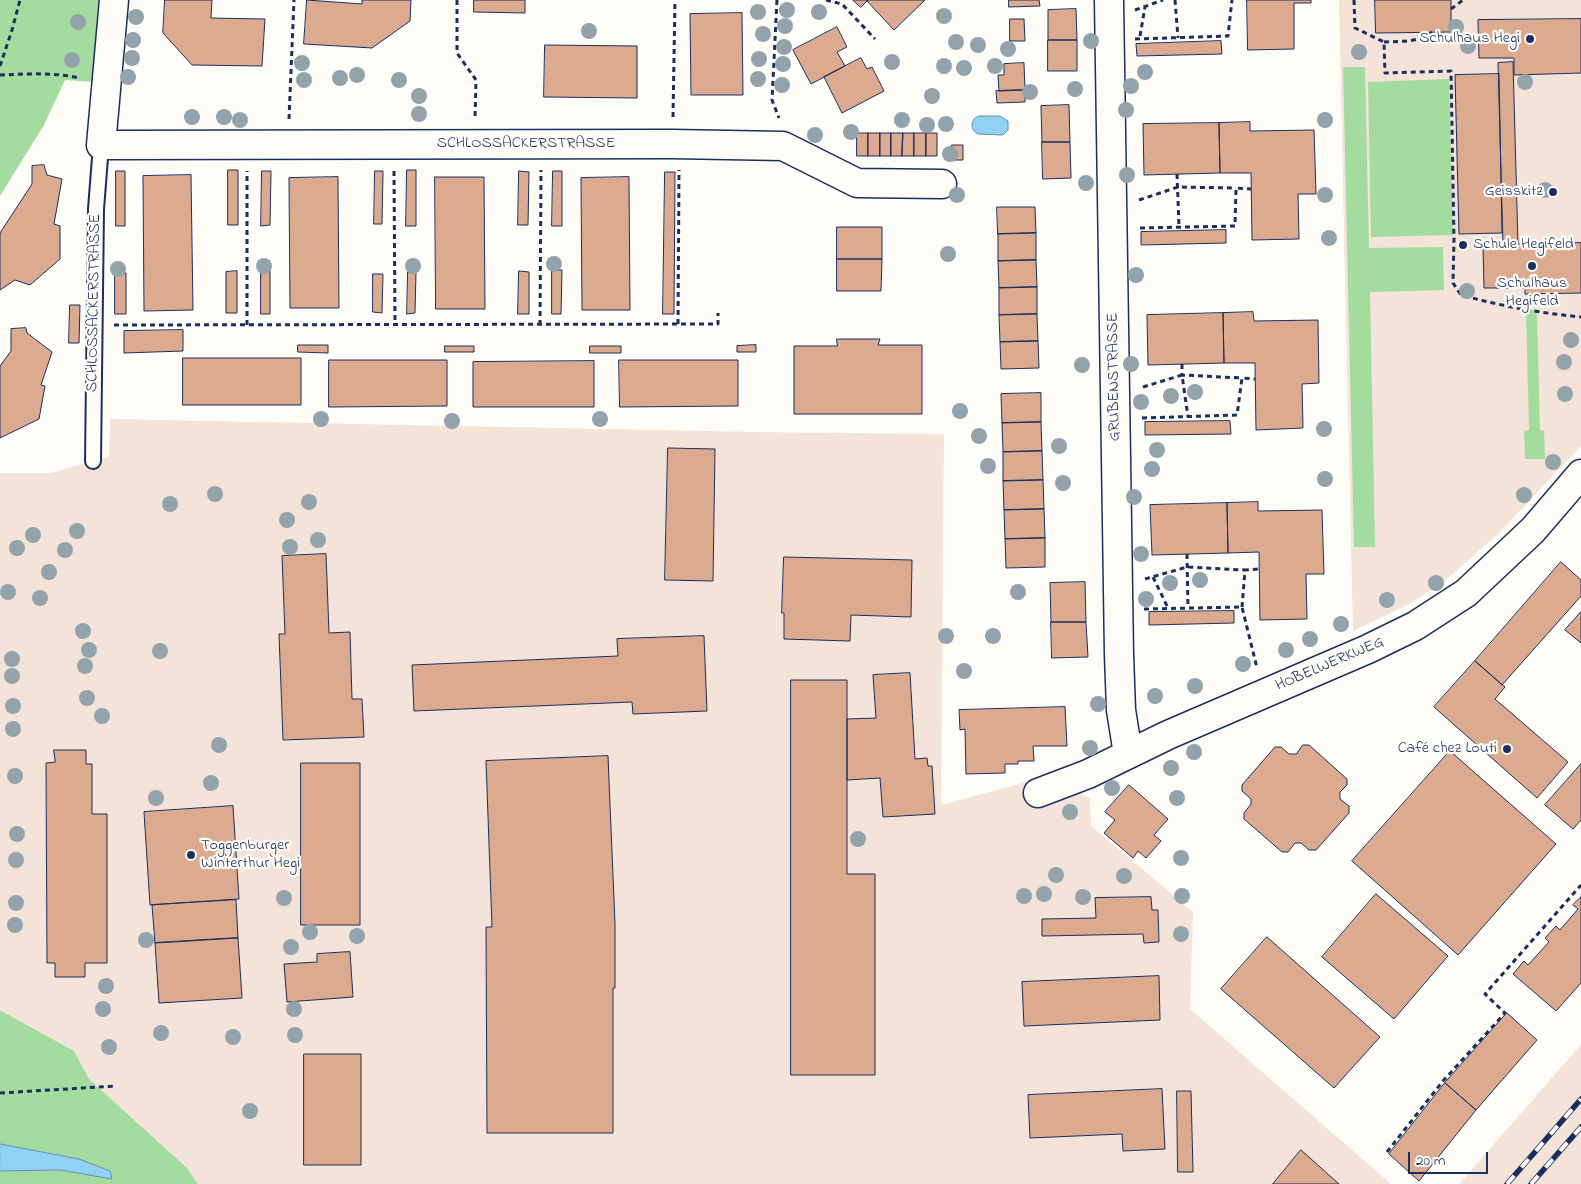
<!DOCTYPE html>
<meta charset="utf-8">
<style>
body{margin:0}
#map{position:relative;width:1581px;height:1184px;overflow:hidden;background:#fdfcf7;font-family:"Indie Flower",sans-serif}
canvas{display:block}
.scale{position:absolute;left:1408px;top:1152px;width:80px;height:22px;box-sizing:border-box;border:2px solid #1b2f5e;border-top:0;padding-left:6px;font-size:15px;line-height:18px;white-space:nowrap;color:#1b2f5e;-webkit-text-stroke:4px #fdfcf7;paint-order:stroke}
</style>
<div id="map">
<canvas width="1581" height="1184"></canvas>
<div class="scale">20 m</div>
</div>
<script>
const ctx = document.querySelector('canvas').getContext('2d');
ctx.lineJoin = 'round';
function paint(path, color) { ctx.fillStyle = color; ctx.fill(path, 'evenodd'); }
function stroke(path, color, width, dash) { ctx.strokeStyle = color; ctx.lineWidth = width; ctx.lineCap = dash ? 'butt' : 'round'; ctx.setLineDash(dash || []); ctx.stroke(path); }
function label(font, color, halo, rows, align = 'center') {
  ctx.font = font + ' "Indie Flower",sans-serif'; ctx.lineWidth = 4.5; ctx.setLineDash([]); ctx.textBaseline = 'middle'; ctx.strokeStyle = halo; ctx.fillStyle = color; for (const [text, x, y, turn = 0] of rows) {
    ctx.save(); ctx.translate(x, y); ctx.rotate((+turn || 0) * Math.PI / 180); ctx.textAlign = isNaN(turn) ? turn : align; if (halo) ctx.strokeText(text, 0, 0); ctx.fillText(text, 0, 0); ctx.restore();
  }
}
paint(new Path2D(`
 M1339 0H1581V446L1499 533 1440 585 1407 605 1353 631Z
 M110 419 754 432 944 434 941 805 1072 770 1081 795 1090 798 1091 826 1193 912 1190 1009 1391 1184H198L186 1167 89 1079 74 1051 0 1010V473H52L109 456Z
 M1581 1045V1184H1459L1572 1055Z`), '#f3e3d8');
paint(new Path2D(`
 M0 0H100L93 82 65 80 44 125 0 196Z
 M1343 67H1365L1369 248 1443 247 1444 290 1370 292 1375 547H1354Z
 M1449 79 1453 235 1371 237 1368 82Z
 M1526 310H1537L1540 430 1544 431 1545 459H1525L1524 431 1529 430Z
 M0 1010 74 1051 89 1079 186 1167 198 1184H0V1171L60 1170 112 1178 79 1159 0 1144Z`), '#a4dca0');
const water = new Path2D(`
 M979 116H1000L1008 121V130L1003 135 978 134C972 131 970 125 974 119Z
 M0 1144 79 1159 110 1171 112 1179 60 1170 0 1171Z`);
paint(water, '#91d1f2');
stroke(water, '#6290b7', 1);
const building = new Path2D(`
 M165 0H212L211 18 265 19 262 66 192 65 163 33Z
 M307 0 362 4V0H411L410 21 372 48 304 44Z
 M474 0H525V13L474 12Z
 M853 0H868L861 7Z
 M868 0H925L894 30 867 1Z
 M1009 0H1039L1040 6 1009 7Z
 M1247 0H1311V3H1294V49L1248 50Z
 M1375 0H1451V32L1376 33Z
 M1076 9 1077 40H1048V10Z
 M742 13 743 95H691L690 14Z
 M1010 19H1024L1025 41H1010Z
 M1581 19V73L1514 75V58H1479L1478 20Z
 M837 27 847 47 837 52 845 66 811 84 793 50Z
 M1048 40H1077V71H1048Z
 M1221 41 1222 54 1137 56 1136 44Z
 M545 45 637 46V98L544 97Z
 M861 58 867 69 872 67 884 91 842 113 824 77Z
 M1513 62 1518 244 1503 245 1498 63Z
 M1024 63 1025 90 999 91 998 75H1004V64Z
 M1499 74 1502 233 1459 234 1455 75Z
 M1025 90V102L997 103 996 91Z
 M1069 105 1070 142H1042L1041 106Z
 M1250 122V131L1314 130 1316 194H1298L1299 239 1252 240 1251 173H1220L1219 123Z
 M1219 123 1220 173 1144 175 1143 124Z
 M857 133H868V156H857Z
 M868 133H880V156H868Z
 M880 133H891V156H880Z
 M891 133H903L902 156H891Z
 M903 133H914V156H902Z
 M914 133H926V156H914Z
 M926 133H937V156H926Z
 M1042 142H1070L1071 178 1043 179Z
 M952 145H963V160H951Z
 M44 165 47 175 62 179 54 224 60 226V259L30 285 15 280 0 290V233L32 184V166Z
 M228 170H238V225H228Z
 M407 170H416V226H406Z
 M116 171H125V226H116Z
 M262 171H271L270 225 261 226Z
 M375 171H383L382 224H374Z
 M519 171 529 172 528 225H518Z
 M553 171H562V226H552Z
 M665 172H675L674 314H663Z
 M191 175 193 310 144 311 143 176Z
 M338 177 339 308H290L289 178Z
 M435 177H484L485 309H436Z
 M629 177 630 310H582L581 178Z
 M997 207H1035L1036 233 998 234Z
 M837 227H882V259H837Z
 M1226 230V243L1141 245V232Z
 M1036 233V260L998 261V234Z
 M1581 243V293L1525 294V288H1484L1483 245Z
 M837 259H882L881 291H837Z
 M1036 260 1037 287 999 288 998 261Z
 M261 269H270V314H261Z
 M552 270H562L561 314H552Z
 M237 271V313H226V272Z
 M519 271 529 272V314H518Z
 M408 272H416L415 313 407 314Z
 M115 273H126V314H115Z
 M373 274H383L382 313 373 312Z
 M1037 287V314L999 315V288Z
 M70 305H80L79 343H69Z
 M1253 312 1254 321 1318 320 1319 383 1302 384 1303 428 1256 430 1255 363H1224L1223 313Z
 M1223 313 1224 363 1148 365 1147 315Z
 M1037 314 1038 341 1000 342 999 315Z
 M26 328 27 333 52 352 41 385 45 386 39 419 0 438V366L11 351V329Z
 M183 330V351L124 353V331Z
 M837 339H880L878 345H922V414H794V346H837Z
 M1038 341 1039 368 1001 369 1000 342Z
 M298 345H328V353L298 352Z
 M756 345V352H737V346Z
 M445 346H474V352H445Z
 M590 346H621V353H590Z
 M183 358H301V405H183Z
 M329 360H447V406L329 407Z
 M619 360H738V406L620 407Z
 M594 361V407H473V362Z
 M1041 393V422L1002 423 1001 394Z
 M1230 421 1231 434 1145 435V422Z
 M1041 422 1042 451 1003 452 1002 423Z
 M668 448 715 449 713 581 665 580Z
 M1042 451 1043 480 1003 481V452Z
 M1043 480 1044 509 1004 510 1003 481Z
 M1258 502V511L1322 510 1324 574H1306L1307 619 1260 620 1259 552 1228 553 1227 503Z
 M1227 503 1228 553 1152 555 1150 505Z
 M1044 509 1045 538 1005 539 1004 510Z
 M1045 538V567L1006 568 1005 539Z
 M326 554 329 633 350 632 352 699H362L364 737 283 740 279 634H285L282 556Z
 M784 557 912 560 911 617 851 615 850 641 784 639V613H782Z
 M1561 562 1581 580V596L1502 685 1475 661Z
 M1085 582 1086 622H1051L1050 583Z
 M1234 611V623L1149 625V612Z
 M1581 612V643L1565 630Z
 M1051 622H1086L1088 657 1052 658Z
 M704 636 707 711 633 714 632 702 414 711 412 665 618 656 617 639Z
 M1475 661 1505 687 1495 699 1568 762 1537 798 1434 707Z
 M910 673 915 759 927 758 928 766H932L935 814 883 817 880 778 847 780V719L876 718 873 675Z
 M791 680H847V874H875V1075H791Z
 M1065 707 1067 746H1033L1034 761H1018V764H1005V773L966 774 965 729 960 730 959 710Z
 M1303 745H1309L1347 779V785L1340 792V799L1349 806V813L1316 850H1309L1301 843H1295L1288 852H1282L1244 819V813L1251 804V799L1242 791V785L1275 747H1281L1289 754H1296Z
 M54 750H86V764H92V814H107V963H85V977H55V963H47L46 763 55 762Z
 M1450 751 1556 844 1458 955 1352 861Z
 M608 756 615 924V988H613V1133H487L486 927H492L486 761Z
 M301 763H360V925H301Z
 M1581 764V820L1573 829 1545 805Z
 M1129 785 1168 819 1154 835 1161 841 1146 858 1138 851 1133 858 1104 833 1115 820 1105 812Z
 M233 806 239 899 150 905 144 812Z
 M1376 894 1448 956 1394 1019 1322 957Z
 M1151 897 1152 910H1158L1159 942 1144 943 1143 934 1042 936V919L1096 918 1095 898Z
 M1581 897V983L1556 1011 1513 974 1524 961 1528 965 1549 942 1545 938 1556 926 1560 930 1578 909 1573 905Z
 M236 900 238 938 155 943 152 905Z
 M1267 937 1380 1037 1334 1088 1221 989Z
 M238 938 242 998 159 1003 155 943Z
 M350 952 353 997 287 1002 284 964 317 962V954Z
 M1159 976 1160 1020 1024 1026 1022 982Z
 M1507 1013 1537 1040 1476 1110 1445 1083Z
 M304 1054H361V1165H304Z
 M1445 1083 1476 1110 1419 1181 1389 1154Z
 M1162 1089 1165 1149 1123 1151 1122 1134 1030 1138 1028 1095Z
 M1177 1091H1191L1193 1172H1178Z
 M1301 1150 1339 1184H1273Z`);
paint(building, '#dcaa8e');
stroke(building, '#1b2f5e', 1);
const lane = new Path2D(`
 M93 461 96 209 101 145`);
const street = new Path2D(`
 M114 0 101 145 672 144 783 146 857 183 942 184
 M1109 0 1119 654 1121 710 1128 754
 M1038 793 1088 774 1168 735 1368 649 1415 626 1466 593 1533 530 1581 474`);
stroke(lane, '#1b2f5e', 18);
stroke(street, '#1b2f5e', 31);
stroke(new Path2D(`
 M457 0V53L476 80 475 119
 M777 0 772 100 779 118
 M826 0 842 4 875 39
 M1175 0 1178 38
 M1354 0 1355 28 1384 42 1385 73 1451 71 1454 239 1453 283 1461 295C1501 306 1540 313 1581 317
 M1451 9 1463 0
 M1135 10 1163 0
 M1140 36 1145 7
 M1135 39 1228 36 1232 0
 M1384 42C1401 41 1418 43 1432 32
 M0 66 12 30 20 0
 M0 75C26 74 54 72 79 78
 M673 117 675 0
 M289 119 294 0
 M394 171 395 325
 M1177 174 1179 227
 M1139 200 1178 187 1236 188
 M1140 228 1235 226 1236 188 1251 189
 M678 324 679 170
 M114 325 718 324V313
 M247 325V171
 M540 325 541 170
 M1182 364V375L1242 378
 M1143 387 1182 375 1188 417
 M1142 418 1237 415 1242 378 1255 379
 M1187 554 1188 608
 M1153 577 1168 608
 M1145 579 1187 567 1245 570
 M1242 607 1245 570 1259 569
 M1144 609 1242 607 1257 668
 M0 1093 116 1086
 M1387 1152 1443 1081 1505 1013 1485 994 1581 885`), '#1b2f5e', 3, [5, 4]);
stroke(lane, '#fdfcf7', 14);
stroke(street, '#fdfcf7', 28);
const rail = new Path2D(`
 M1507 1184 1581 1099
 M1531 1184 1581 1127`);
stroke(rail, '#1b2f5e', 5.5);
stroke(rail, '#fdfcf7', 4, [11]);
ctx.fillStyle = '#93a3ac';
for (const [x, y] of [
 [787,10],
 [758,12],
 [819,12],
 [944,16],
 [136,17],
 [78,22],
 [785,26],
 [1456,27],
 [589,31],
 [763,34],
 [133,40],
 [1091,41],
 [956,42],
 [978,45],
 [1468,46],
 [784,47],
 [1008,49],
 [1359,52],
 [132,58],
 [759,59],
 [72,60],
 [892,62],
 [302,63],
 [783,64],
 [944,66],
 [995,66],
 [964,68],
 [1145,72],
 [357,75],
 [128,77],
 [340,78],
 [758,79],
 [304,80],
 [399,80],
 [1525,82],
 [782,85],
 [1131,86],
 [1075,89],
 [1030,92],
 [419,96],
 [932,96],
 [1126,110],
 [419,114],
 [192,117],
 [224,117],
 [240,120],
 [902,120],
 [1325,120],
 [946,124],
 [927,125],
 [851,132],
 [815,135],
 [950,154],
 [1127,175],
 [1086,183],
 [1545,190],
 [957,195],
 [1325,195],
 [1329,238],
 [948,254],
 [554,264],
 [264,266],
 [413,266],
 [118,269],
 [1136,275],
 [1467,291],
 [1571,340],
 [1564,362],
 [1131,364],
 [1082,365],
 [1195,392],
 [1565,394],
 [1171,396],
 [1141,402],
 [960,411],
 [321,419],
 [600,419],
 [452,421],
 [1324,429],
 [979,436],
 [1059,446],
 [1157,450],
 [1553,462],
 [988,466],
 [1152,469],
 [1325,479],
 [1063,483],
 [215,494],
 [1524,495],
 [1134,497],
 [309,502],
 [170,504],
 [287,520],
 [77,531],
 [33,535],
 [318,540],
 [290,547],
 [17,548],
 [65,550],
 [1141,554],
 [49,572],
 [1200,580],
 [1170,583],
 [1436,583],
 [8,592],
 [1018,592],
 [40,598],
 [1146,599],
 [1387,600],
 [1341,624],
 [83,631],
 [946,636],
 [993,636],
 [1310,639],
 [89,650],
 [1286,650],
 [160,651],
 [12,659],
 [1243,664],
 [85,666],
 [964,671],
 [12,676],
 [1195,686],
 [1155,696],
 [87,698],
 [1098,704],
 [13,706],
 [102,716],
 [13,729],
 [219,745],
 [1090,748],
 [1194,752],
 [1171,768],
 [15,776],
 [211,783],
 [1112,788],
 [156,798],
 [1177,798],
 [1070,812],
 [17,834],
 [858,839],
 [1181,858],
 [16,860],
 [1056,875],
 [1124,876],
 [1044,894],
 [1024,896],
 [1182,896],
 [1083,897],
 [284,898],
 [16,903],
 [15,925],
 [310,932],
 [1181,934],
 [357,936],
 [146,940],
 [291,947],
 [106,986],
 [103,1009],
 [294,1009],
 [161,1033],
 [295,1035],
 [233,1037],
 [109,1047],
 [250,1111]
]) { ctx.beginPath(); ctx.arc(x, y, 8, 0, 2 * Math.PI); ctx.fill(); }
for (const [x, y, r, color] of [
 [1530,39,5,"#1b2f5e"],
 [1553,192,5,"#1b2f5e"],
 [1463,245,5,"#1b2f5e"],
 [1532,266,5,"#1b2f5e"],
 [1507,749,5,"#1b2f5e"],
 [191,855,5,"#1b2f5e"]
]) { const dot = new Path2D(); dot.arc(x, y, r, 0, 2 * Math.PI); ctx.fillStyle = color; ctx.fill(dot); stroke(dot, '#fdfcf7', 2); }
label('16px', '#1b2f5e', '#fdfcf7', [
 ["Schulhaus Hegi",1520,39],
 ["Geisskitz",1543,192],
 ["Schule Hegifeld",1473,245,"left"],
 ["Schulhaus",1532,284,"center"],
 ["Hegifeld",1532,302,"center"],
 ["Café chez Louti",1497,749],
 ["Toggenburger",201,846,"left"],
 ["Winterthur Hegi",201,864,"left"]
], 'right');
label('16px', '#1b2f5e', '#fdfcf7', [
 ["SCHLOSSACKERSTRASSE",526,144],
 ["SCHLOSSACKERSTRASSE",95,303,-89],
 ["GRUBENSTRASSE",1115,377,-91],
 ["HOBELWERKWEG",1330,665,-23]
]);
</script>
